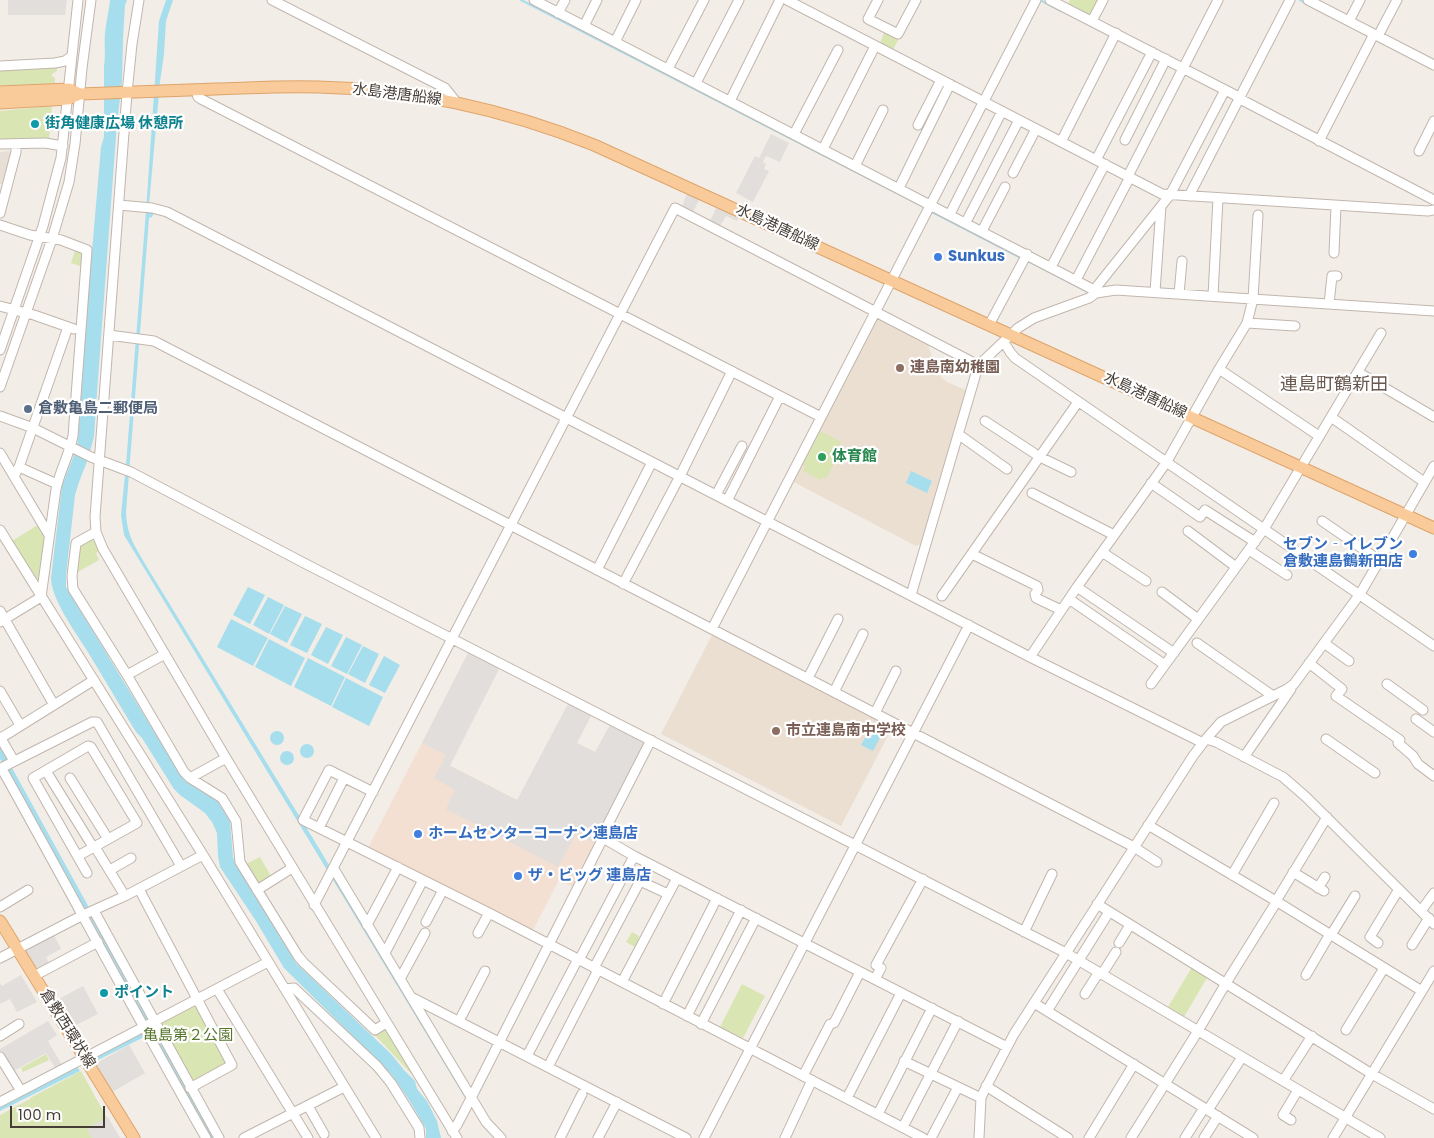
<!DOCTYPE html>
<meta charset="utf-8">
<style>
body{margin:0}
#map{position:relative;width:1434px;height:1138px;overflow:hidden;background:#f3ede7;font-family:Poppins,sans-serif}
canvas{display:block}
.scale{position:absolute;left:10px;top:1106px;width:95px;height:22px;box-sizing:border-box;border:2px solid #463d36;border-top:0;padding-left:6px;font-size:15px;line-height:18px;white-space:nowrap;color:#463d36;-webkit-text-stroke:4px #fff;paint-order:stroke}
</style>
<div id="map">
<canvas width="1434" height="1138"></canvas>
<div class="scale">100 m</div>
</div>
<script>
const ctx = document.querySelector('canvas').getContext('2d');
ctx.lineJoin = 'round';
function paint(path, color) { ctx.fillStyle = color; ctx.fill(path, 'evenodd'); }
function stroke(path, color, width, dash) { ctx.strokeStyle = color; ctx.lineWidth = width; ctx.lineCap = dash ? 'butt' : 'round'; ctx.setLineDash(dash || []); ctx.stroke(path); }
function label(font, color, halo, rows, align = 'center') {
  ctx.font = font + ' Poppins,"Noto Sans JP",sans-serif'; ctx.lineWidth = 4.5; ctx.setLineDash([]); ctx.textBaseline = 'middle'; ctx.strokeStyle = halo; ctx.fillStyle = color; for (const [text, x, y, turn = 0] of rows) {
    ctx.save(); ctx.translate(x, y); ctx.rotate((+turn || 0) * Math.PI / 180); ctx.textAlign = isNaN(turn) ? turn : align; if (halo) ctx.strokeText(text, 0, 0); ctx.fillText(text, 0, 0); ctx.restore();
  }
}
paint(new Path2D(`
 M9 151 12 156 4 184H0V152Z`), '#e7ded6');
paint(new Path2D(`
 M469 651 500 667 449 765 517 800 592 714 577 743 595 752 642 739 599 842 575 888 559 880 532 932 368 848Z`), '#f4e0d3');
paint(new Path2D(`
 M876 317 928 345 937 371 941 377 947 382 968 391 923 544 916 546 790 480Z
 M713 633 891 725 892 728 841 826 661 734Z`), '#ebdfd2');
paint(new Path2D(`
 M1070 0H1101L1090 17 1067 6Z
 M884 33 898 40 892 52 879 46Z
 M57 65V71L52 74V76L55 78V84L0 86V70Z
 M52 106 49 141 0 140V111Z
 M76 248 83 251V267L71 263Z
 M820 431 841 442 839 447 842 449 826 479 822 477 820 480 803 471 806 466 803 465Z
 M41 523 47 533 42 580H37L12 541Z
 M92 539 96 543 100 551 96 553 99 560 76 573 79 545Z
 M260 857 272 878 261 885 257 884 246 864Z
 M632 932 639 936 638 939 641 941 637 948 626 942Z
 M1192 967 1208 976 1184 1017 1168 1007Z
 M742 984 765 996 743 1038 720 1027Z
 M192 1005H196L229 1063 193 1084 159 1023Z
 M382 1029 386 1030 418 1081 374 1034Z
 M46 1054 49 1060 23 1072 21 1068Z
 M81 1071 107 1118 87 1128 92 1138H0V1115L30 1099V1098Z`), '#d9e5b2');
paint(new Path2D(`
 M8 0H67L65 15H8Z
 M771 134 789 143 780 162 766 156 763 162 766 164 764 169 769 171 753 202 736 193 755 156 759 158Z
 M687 193 699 200 693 212 682 207Z
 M717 206 740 216 737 221 726 216 720 226 710 221Z
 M469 651 500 667 450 766 517 800 569 702 592 714 577 743 595 752 611 723 642 739 644 747 594 843 576 834 558 867 446 809 455 790 434 778 446 755 422 743Z
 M53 933 61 949 46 957 50 965 36 973 23 949Z
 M21 975 37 1002 17 1012 10 999 0 1004V983L2 986Z
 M83 986 98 1014 70 1028 55 1001Z
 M48 1021 57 1035 48 1041 63 1067 57 1071 46 1053 10 1073 0 1055V1049Z
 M129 1045 145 1073 109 1094 93 1065Z
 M108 1117 120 1138H92L87 1128Z`), '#e1dedc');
paint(new Path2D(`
 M110 0H127L125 5 123 39 122 82 117 123 97 393 94 437 88 459 79 482 75 495 66 575V587L183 779 186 782 215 799 219 803 230 821 233 857 236 865 296 963 391 1054 404 1070 415 1081 417 1089 427 1101 437 1121 441 1138H426V1129L409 1100 392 1075 284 968 256 921 220 867 218 856 217 833 212 822 205 813 180 795 174 789 142 738 136 732C119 704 103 677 86 649 75 632 51 598 51 578L62 486 77 447 78 439 88 297 101 147 104 137V66C106 55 104 44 105 33 106 22 109 11 110 0Z
 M166 0H173L166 21 164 54 160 82 149 205 154 213 152 217 149 218 126 512C127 537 135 546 147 567L320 850 484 1126 467 1101 124 535 121 515 126 465 146 211 159 21Z
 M911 471 932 481 927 493 906 483Z
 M248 587 265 595 250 624 233 615Z
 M268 597 284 605 269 634 253 625Z
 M285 606 302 614 287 643 270 634Z
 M305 616 322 624 307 653 290 645Z
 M231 619 268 638 253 666 217 647Z
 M326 627 343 635 328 664 311 655Z
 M346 637 362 645 347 674 331 666Z
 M269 639 305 658 291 686 255 667Z
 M363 646 379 654 365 683 348 674Z
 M384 656 400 665 385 693 369 685Z
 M308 658 345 677 331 706 294 687Z
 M346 678 383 697 369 726 332 707Z
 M872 726 883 732 873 751 861 745Z
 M270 738a7 7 0 1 1 14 0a7 7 0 1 1-14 0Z
 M300 751a7 7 0 1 1 14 0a7 7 0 1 1-14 0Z
 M0 746 216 1138H210L149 1029 89 916 0 759Z
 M280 758a7 7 0 1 1 14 0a7 7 0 1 1-14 0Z
 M141 1031 144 1037 98 1060 95 1054Z
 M77 1066 80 1071 0 1111V1105Z`), '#a6deed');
stroke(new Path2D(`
 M521 0 926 208
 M1040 0 1061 11
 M1300 0 1305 3
 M930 211 1021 258
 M1028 261 1088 292`), '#a6deed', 2);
const minor = new Path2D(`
 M139 0 132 44 127 93 95 517 96 532 103 549 226 758 457 1138
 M272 0 445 88 457 103
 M534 0 1094 290
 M787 0 1162 194 1428 211 1434 210
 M878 0 868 19 898 34 916 0
 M1050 0 1237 96 1242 100 1434 200
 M1308 0 1434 65
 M558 13 565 0
 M1092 21 1103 0
 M1349 21 1360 0
 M584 26 597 0
 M1378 36 1397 0
 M615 42 636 0
 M0 66 55 63 65 61 72 56
 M668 69 704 0
 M696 83 739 0
 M196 90 198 97 201 99 821 417
 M730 101 780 0
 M918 125 941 80
 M794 134 838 50
 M1125 140 1166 59
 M1319 141 1374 34
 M1061 142 1116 33
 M0 144 45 143 63 146
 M823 149 875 46
 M1419 151 1434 121
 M1096 160 1152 52
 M855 166 883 110
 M1013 173 1036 129
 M1128 176 1218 0
 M899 188 950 84
 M1189 196 1290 0
 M119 205 152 208 167 212 1030 657 1203 743
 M0 213 16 152V144
 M950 214 1002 111
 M966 222 1019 120
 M0 225 30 235 61 240 87 250 73 436C69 455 60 471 56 489L41 597 0 622
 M982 231 1005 187
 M1334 253 1336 206
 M1051 267 1105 164
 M1076 280 1130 177
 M1155 292 1161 206
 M1096 293 1094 290 1170 195 1225 90
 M1179 294 1182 261
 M1213 296 1218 198
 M1329 304 1332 276H1337
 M0 306 34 315 74 329
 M1247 323 1253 299 1258 215
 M989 325 1027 254
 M109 335 154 341 1134 847 1157 862
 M1004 342 1010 352 1015 358 1434 646
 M0 350 43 226 61 158 78 0
 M1219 369 1319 436
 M1363 375 1434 417
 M0 387 52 239 69 182 75 144 82 68 91 0
 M0 416 33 428 91 457 131 472 304 563 1066 953 1380 1138
 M1331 417 1424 482
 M985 421 1040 457 1071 472
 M958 434 1007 469
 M0 453 49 535
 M19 467 57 484
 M14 476 19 467 68 327
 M1151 483 1200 517 1205 510 1255 542
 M1032 493 1114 535
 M716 495 742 446
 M727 501 780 396
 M1322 521 1379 560
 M0 530 203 855 376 1138
 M1188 531 1236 567
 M96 532 76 543 72 576 73 589 127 675 184 772 190 778 222 798 236 821 240 862 298 956 304 963 375 1030 386 1023
 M1249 550 1287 575
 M1102 552 1146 581
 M972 554 1037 586 1038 590 1035 594 1036 598 1061 610
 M597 570 652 462
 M623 584 680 476 732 371
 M1077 587 1174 653
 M1162 592 1198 619
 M911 595 977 370 982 362 1018 328 1034 318 1089 298 1096 293 1116 290 1434 311
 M942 596 1078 402
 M1069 599 1165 665
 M0 611 54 705
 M712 629 1036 0
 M1197 643 1273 696
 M1324 643 1349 661
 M1030 657 1077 587 1166 463 1219 369 1247 323 1295 326
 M1309 663 1342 689 1336 696 1400 740
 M127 675 165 654
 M808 678 838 619
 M1151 684 1264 529 1381 333
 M1387 684 1423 710
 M0 691 20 725
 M834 692 863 634
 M875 713 896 671
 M1416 719 1434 732
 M0 737 14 761
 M1 738 94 680
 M1206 739 1216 742 1283 777 1306 797 1434 924
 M1326 739 1375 773
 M1398 743 1413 756 1418 764 1434 776
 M1244 757 1291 689
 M1 768 92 722H97L181 866
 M0 769 3 771C71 893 137 1017 206 1138
 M46 771 93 847
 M70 778 108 839
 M190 778 226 758
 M373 792 329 770 303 820 489 913 923 1138
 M1148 825 1276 901 1422 991
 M319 828 344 778
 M603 838 634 856 1007 1047
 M95 847 125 896
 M78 856 137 823 91 747 88 746 33 778 87 873
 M334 869 411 997 686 1138
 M110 870 131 858
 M1293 872 1324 891
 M1232 875 1274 803
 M1318 888 1325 877
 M139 889 232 1065 190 1088
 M257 890 292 868
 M1276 901 1327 817
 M1097 904 1372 1074 1434 1109
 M314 905 675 208 980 366
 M0 907 28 890
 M94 911 219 1138
 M1421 911 1434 893
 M426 922 443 890
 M367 925 398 867
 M1024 932 1052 874
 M478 933 489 913
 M1331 935 1355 896
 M1119 943 1130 925
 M1378 943 1370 937 1399 889
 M1412 945 1429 918
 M385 953 423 880
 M0 958 83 915 125 896 203 855
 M579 960 634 856
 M594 968 640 881 668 894
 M1102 974 1116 952
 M1306 975 1330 934
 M34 976 98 942
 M400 979 425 933
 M875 979 881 968 876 965 923 879
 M622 982 677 878
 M217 989 308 1138
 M285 989 294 988 377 1066 391 1083 419 1128 420 1138
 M1085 994 1099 972
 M411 997 486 1122 501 1138
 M1034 1003 1253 1138
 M663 1004 717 898
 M1047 1011 1109 912
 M687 1016 741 910
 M459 1021 485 971
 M701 1024 756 918
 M1346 1030 1384 968
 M0 1036 19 1024
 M527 1056 578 959
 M0 1057 21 1091
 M904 1061 981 1098
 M548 1067 598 970
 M803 1076 830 1024 834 1023 860 972
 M1283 1081 1312 1036
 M986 1086 1068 1138
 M847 1098 901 993
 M0 1102 268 962
 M308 1106 324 1134
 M1208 1110 1242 1057
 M878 1114 932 1008
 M1291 1120 1283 1115 1298 1090
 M903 1127 958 1021
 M452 1131 457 1125 468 1104 603 838 605 830 651 740
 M244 1138 344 1087
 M560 1138 582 1094
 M598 1138 617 1102
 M704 1138 969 625
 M785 1138 812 1080
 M931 1138 958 1087
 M979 1138 981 1098 984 1091 1014 1034 1193 756 1206 739 1221 722 1287 689 1294 684 1360 594 1434 466
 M1089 1138 1134 1064
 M1131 1138 1198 1031 1226 983 1277 901
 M1185 1138 1204 1108
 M1204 1138 1218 1116
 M1333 1138 1434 971`);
const major = new Path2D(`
 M0 92 69 89 80 94
 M0 103 68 99 80 94C125 92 171 91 216 89 250 88 284 86 318 87 412 89 507 110 594 145L1434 528
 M0 921 134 1138`);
stroke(minor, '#c1b6ad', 11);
stroke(major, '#dea46a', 13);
stroke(minor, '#fff', 9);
stroke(major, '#facb9a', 11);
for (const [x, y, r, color] of [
 [35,124,5,"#0f9aa8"],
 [938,257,5,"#3f7fe0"],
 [900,368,5,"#8d6e63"],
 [28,409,5,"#5c6f8a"],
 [822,457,5,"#2e9e5b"],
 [1413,554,5,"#3f7fe0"],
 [776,731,5,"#8d6e63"],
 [418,834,5,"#3f7fe0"],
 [518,876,5,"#3f7fe0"],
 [104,993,5,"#0f9aa8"]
]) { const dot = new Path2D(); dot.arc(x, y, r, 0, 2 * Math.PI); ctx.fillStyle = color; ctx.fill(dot); stroke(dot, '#fff', 2); }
label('15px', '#463d36', '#fff', [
 ["水島港唐船線",397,95,7],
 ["水島港唐船線",777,228,25],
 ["水島港唐船線",1145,396,25],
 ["倉敷西環状線",67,1029,58]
]);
label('bold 15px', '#0d838f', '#fff', [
 ["街角健康広場 休憩所",45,124],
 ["ポイント",114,993]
], 'left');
label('bold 15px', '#366cbe', '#fff', [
 ["Sunkus",948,257],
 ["セブン‐イレブン",1403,545,"right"],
 ["倉敷連島鶴新田店",1403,562,"right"],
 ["ホームセンターコーナン連島店",428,834],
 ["ザ・ビッグ 連島店",528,876]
], 'left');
label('bold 15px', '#785e54', '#fff', [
 ["連島南幼稚園",910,368],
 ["市立連島南中学校",786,731]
], 'left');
label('bold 15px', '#4e5e75', '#fff', [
 ["倉敷亀島二郵便局",38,409]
], 'left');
label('bold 15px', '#27864d', '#fff', [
 ["体育館",832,457]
], 'left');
label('15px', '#57752c', '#fff', [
 ["亀島第２公園",188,1036]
]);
label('18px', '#68584e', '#fff', [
 ["連島町鶴新田",1334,385]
]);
</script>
